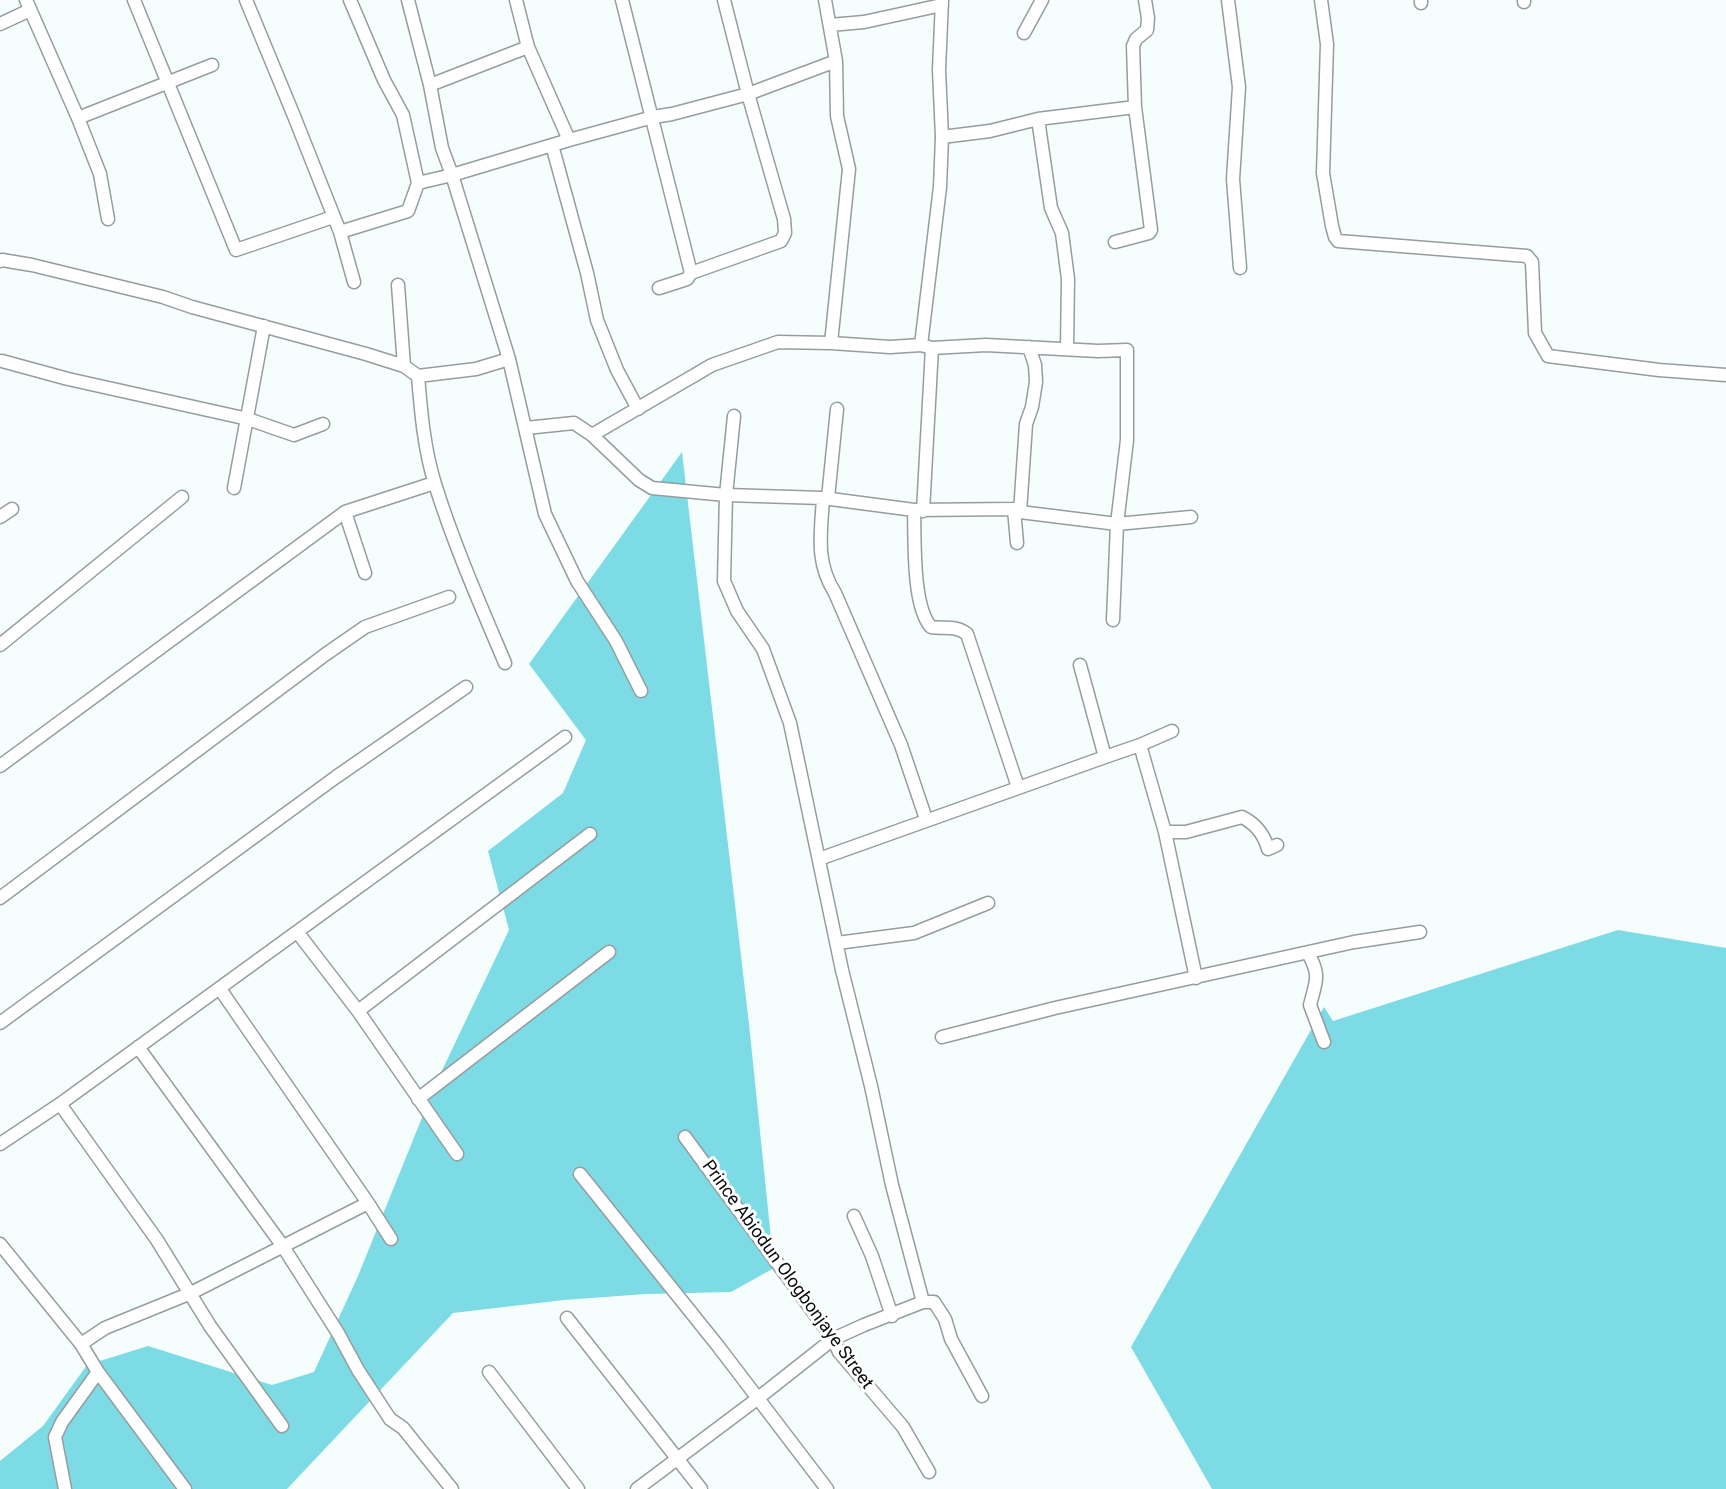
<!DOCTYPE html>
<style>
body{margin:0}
canvas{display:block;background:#f5fdfd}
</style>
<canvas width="1726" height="1489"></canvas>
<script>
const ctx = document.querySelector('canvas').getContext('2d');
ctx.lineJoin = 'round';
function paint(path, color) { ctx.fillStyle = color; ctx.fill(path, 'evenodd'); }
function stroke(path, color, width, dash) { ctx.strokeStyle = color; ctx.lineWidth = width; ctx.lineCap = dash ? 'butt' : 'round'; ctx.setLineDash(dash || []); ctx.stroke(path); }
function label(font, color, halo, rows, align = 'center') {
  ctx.font = font + ' Roboto,sans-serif'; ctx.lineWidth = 6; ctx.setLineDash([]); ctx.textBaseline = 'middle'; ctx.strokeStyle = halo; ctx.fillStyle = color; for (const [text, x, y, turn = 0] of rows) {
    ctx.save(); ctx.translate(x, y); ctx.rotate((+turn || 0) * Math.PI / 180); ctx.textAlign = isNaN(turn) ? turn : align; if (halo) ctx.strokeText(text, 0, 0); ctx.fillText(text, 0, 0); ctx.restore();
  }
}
paint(new Path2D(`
 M682 452 749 1024 774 1268 731 1292 646 1294 564 1300 453 1313 287 1489H0V1461L43 1426 87 1365 148 1346 272 1385 314 1372 358 1276 436 1083 509 930 488 851 563 793 586 740 529 664Z
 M1618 930 1726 948V1489H1212L1131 1347 1324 1007 1333 1021Z`), '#7cdbe4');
const minor = new Path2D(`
 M26 0 78 118 100 174 108 219
 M134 0 236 250 333 217
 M246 0 294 116 340 232 408 211 418 183 452 175 442 148 430 85 408 0
 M350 0 384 80 403 115 418 183
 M516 0 528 47 569 140
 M622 0 691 273 781 241 785 233 784 219 748 94 724 0
 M1228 0 1239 87 1233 179 1240 268
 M1321 0 1327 44 1323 173 1332 226 1335 237 1338 241 1527 256 1532 262 1535 333 1548 356 1659 370 1726 375
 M1421 0V3
 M1524 0V2
 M0 24 30 10
 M830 25 864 22 942 5
 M1024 33 1042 0
 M430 85 528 47
 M1135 107 1133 46 1136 39 1147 30 1148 18 1145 0
 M78 118 212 65
 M1038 119 1051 208 1062 233 1068 279 1067 349
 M942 137 990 131 1038 119 1135 107 1151 230 1149 233 1115 242
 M552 145 587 273 597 320 617 370 638 409
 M340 232 354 282
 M0 261 2 260 32 265 163 297 192 307 366 354 404 366 418 376 476 369 509 359
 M398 285 404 366
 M659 288 687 279 691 273
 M831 343 849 169 837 116 836 61
 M921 345 940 187 942 137 939 70 942 0
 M2 361 68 379 248 419 294 435 323 424
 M418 376C421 412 424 449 435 484 454 545 480 604 505 663
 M734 416 726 495 724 581 737 611 763 649 790 723 842 970 871 1086 892 1185 923 1302
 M526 428 574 423 592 435 639 480 652 488 726 495 823 498 914 510 1014 509 1017 543
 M592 435 712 365 778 342 831 343 890 347 921 345 932 348 986 345 1098 351 1127 350V440L1117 524 1191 517
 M234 488 264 326
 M823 498C821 533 815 562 835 593L901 745 926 819
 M828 498 837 409
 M1014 509 1020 512 1117 524 1113 620
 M914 510C915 539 912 606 931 627 945 629 956 625 967 634L1018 787
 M923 511 932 348
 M1020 512 1026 424 1032 407 1036 382 1035 365 1029 347
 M0 517 12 509
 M365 573 345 512 434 483
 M0 645 182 497
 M641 691 616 641 577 581 545 514 509 359 452 175 569 140 653 117 672 114 748 94 836 61 825 0
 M1140 745 1165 832 1196 978
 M1105 757 1140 745 1172 731
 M0 766 345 512
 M1165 832H1186L1242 817C1256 824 1264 834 1268 849L1277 845
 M819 859 1105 757 1080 665
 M0 898 326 654 365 627 449 597
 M298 933 358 1011 457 1154
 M837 943 914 933 988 903
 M1308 953C1321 976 1316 981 1310 1005L1324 1042
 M220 989 368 1203 391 1239
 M358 1011 590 834
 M0 1023 336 777 466 687
 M942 1037 1055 1008 1354 942 1420 932
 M138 1047 282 1245 338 1333 358 1370 390 1419 403 1428 452 1489
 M418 1099 609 952
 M60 1104 157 1240 210 1326 282 1426
 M685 1137 833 1339 839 1352 903 1427 929 1472
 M0 1144 60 1104 565 737
 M580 1174 718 1346 827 1489
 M854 1216 872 1256 892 1316
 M0 1244 81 1344 98 1372 185 1489
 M567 1318 701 1489
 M81 1344 105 1328 191 1293 368 1203
 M489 1372 578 1489
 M65 1489 55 1437 62 1422 98 1372
 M637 1489 757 1399 833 1339 864 1325 923 1302H934L945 1319 951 1339 982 1396`);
stroke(minor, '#969d9e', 15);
stroke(minor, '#fff', 12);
label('18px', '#0a0c0d', '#fff', [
 ["Prince Abiodun Ologbonjaye Street",787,1275,54]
]);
</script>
